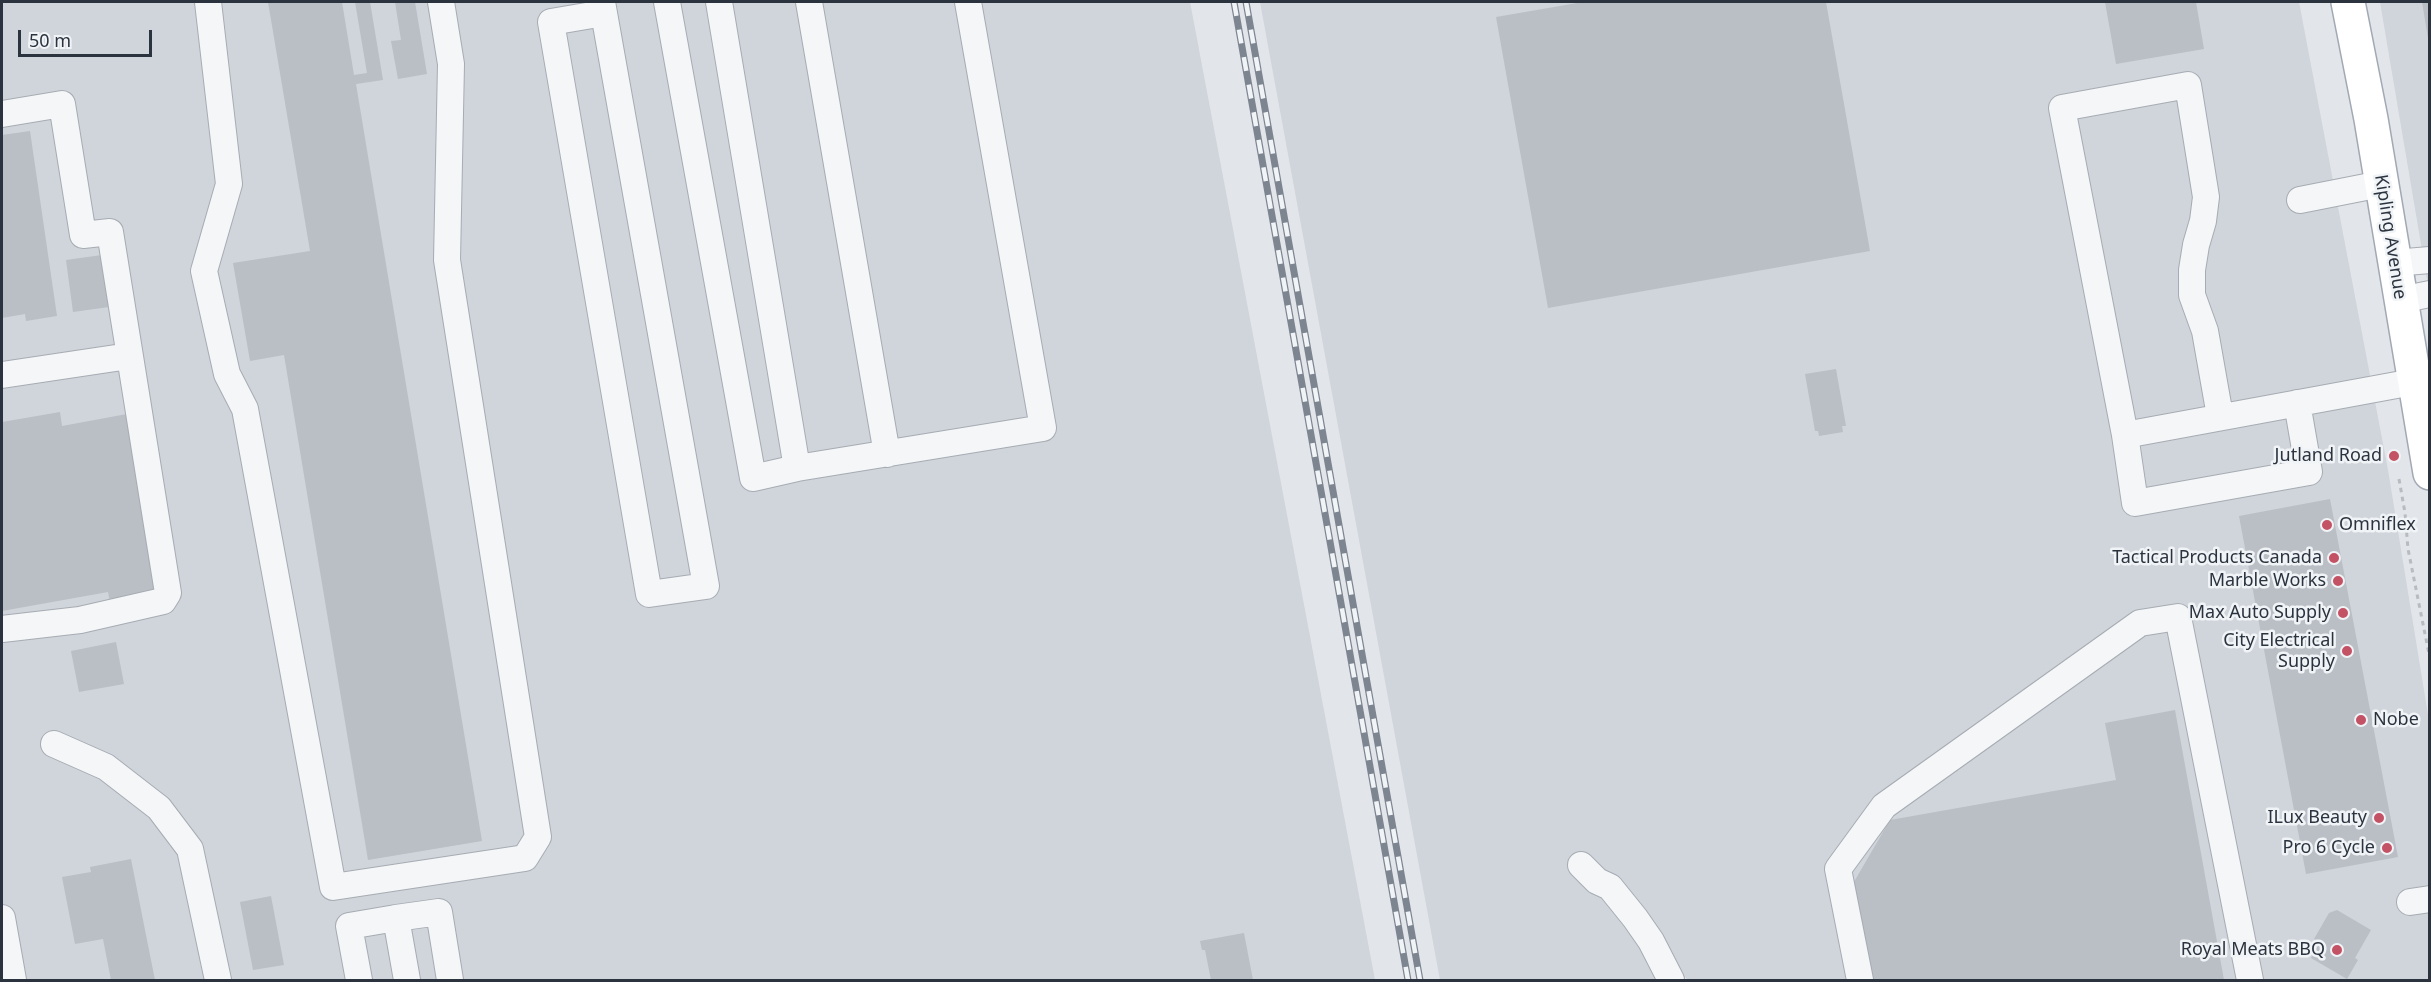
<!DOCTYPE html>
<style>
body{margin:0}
#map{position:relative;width:2431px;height:982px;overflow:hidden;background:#e2e5e9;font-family:"Noto Sans",sans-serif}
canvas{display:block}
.frame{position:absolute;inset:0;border:3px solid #2b333f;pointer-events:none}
.scale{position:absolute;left:18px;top:30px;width:134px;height:27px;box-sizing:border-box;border:3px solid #2b333f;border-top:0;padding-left:8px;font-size:18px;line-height:21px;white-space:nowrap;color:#2b333f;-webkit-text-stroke:4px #f1f4f7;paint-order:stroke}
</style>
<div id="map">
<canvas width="2431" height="982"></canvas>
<div class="frame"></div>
<div class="scale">50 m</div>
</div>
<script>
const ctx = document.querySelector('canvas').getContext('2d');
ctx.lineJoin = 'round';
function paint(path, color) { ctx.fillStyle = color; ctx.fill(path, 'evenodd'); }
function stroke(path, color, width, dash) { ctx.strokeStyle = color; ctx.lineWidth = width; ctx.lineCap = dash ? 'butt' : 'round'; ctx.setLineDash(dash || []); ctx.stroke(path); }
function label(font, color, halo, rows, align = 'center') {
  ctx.font = font + ' "Noto Sans",sans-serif'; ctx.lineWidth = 5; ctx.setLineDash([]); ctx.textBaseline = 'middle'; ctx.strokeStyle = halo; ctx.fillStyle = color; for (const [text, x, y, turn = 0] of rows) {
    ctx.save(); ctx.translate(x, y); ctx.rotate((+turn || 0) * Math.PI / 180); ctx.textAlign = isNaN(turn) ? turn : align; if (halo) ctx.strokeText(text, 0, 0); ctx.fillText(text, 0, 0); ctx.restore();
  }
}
paint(new Path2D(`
 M2 2H1190L1375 980H2Z
 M1260 2H2299L2388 470 2429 721V980H1688L1685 977 1680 980H1440Z
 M2380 2H2429V291L2420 238Z`), '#d0d4db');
paint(new Path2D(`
 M268 2H342L354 75 367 73 355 2H370L383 80 356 84 482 841 368 860 284 355 250 361 233 263 310 251Z
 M395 2H415L427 74 398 79 391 41 401 40Z
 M1583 2H1826L1870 251 1548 308 1496 17Z
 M2105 2H2196L2204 49 2116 64Z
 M2422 2H2430V38H2428Z
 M30 131 57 316 26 321 25 314 2 318V135Z
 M102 255 109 307 73 312 66 260Z
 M1836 369 1846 426H1842L1843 432 1819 436 1818 431H1815L1805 374Z
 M60 412 62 426 127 414 160 599 111 608 108 592 2 611V422Z
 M2330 499 2398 857 2306 874 2239 516Z
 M116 642 124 684 79 692 71 651Z
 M2175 710 2224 980H1867L1851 887 1890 820 2116 780 2105 723Z
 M131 859 145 930 155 980H111L103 939 75 944 62 877 91 872 90 867Z
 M271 896 284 965 253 970 240 902Z
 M2337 910 2371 930 2355 958 2358 960 2347 979 2311 958 2320 942 2314 939 2329 913Z
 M1244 933 1253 980H1211L1205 950H1202L1200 941Z`), '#babec5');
const minor = new Path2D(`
 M208 2 229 184 204 271 227 374 245 409 333 887 525 858 538 837 447 260 451 64 441 2
 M602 2 706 586 649 594 551 22 604 13
 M667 2 753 478 797 468 719 2
 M809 2 887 454
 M2 114 62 104 83 235 110 232 168 593 163 601 80 620 2 629
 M2300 200 2381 184
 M2394 263 2430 260
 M2400 300 2430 294
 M2 375 129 356
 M2220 416 2205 331 2192 295V270L2196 245 2203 221 2206 197 2188 85 2062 108 2125 435 2135 503 2309 472 2297 403
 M2125 435 2413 382
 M797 468 1043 428 968 2
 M54 744 106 767 159 808 190 849 218 980
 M1581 865 1597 881 1610 887 1635 918 1651 941 1671 980
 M2410 902 2430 899
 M2 918 13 980
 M396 918 439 912 450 980
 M359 980 349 926 396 918 407 980
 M1860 980 1838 869 1884 806 2140 623 2178 617 2250 980`);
const major = new Path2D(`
 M2348 2 2371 119 2430 473`);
stroke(minor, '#a7acb3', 28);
stroke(major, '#a2a9b4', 36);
stroke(new Path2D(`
 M2399 479 2405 513 2408 549 2430 659`), '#b8bcc0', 3, [4.5, 4.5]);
stroke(minor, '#f4f6f8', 26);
stroke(major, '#fff', 33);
const rail = new Path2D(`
 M1234 2 1408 980
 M1246 2 1420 980`);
stroke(rail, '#7d8591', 7);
stroke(rail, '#f1f4f7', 4.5, [14]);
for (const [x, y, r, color] of [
 [2394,456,6,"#c35265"],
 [2327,525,6,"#c35265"],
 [2334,558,6,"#c35265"],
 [2338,581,6,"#c35265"],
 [2343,613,6,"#c35265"],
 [2347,651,6,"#c35265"],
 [2361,720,6,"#c35265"],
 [2379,818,6,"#c35265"],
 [2387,848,6,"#c35265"],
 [2337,950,6,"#c35265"]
]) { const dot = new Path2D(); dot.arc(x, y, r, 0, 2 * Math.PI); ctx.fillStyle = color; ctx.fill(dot); stroke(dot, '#f1f4f7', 2); }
label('18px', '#2b333f', '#f1f4f7', [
 ["Kipling Avenue",2390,237,81]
]);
label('18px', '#2b333f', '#f1f4f7', [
 ["Jutland Road",2382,456],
 ["Omniflex",2339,525,"left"],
 ["Tactical Products Canada",2322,558],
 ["Marble Works",2326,581],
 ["Max Auto Supply",2331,613],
 ["City Electrical",2335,641],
 ["Supply",2335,662],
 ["Nobe",2373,720,"left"],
 ["ILux Beauty",2367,818],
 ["Pro 6 Cycle",2375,848],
 ["Royal Meats BBQ",2325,950]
], 'right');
</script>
